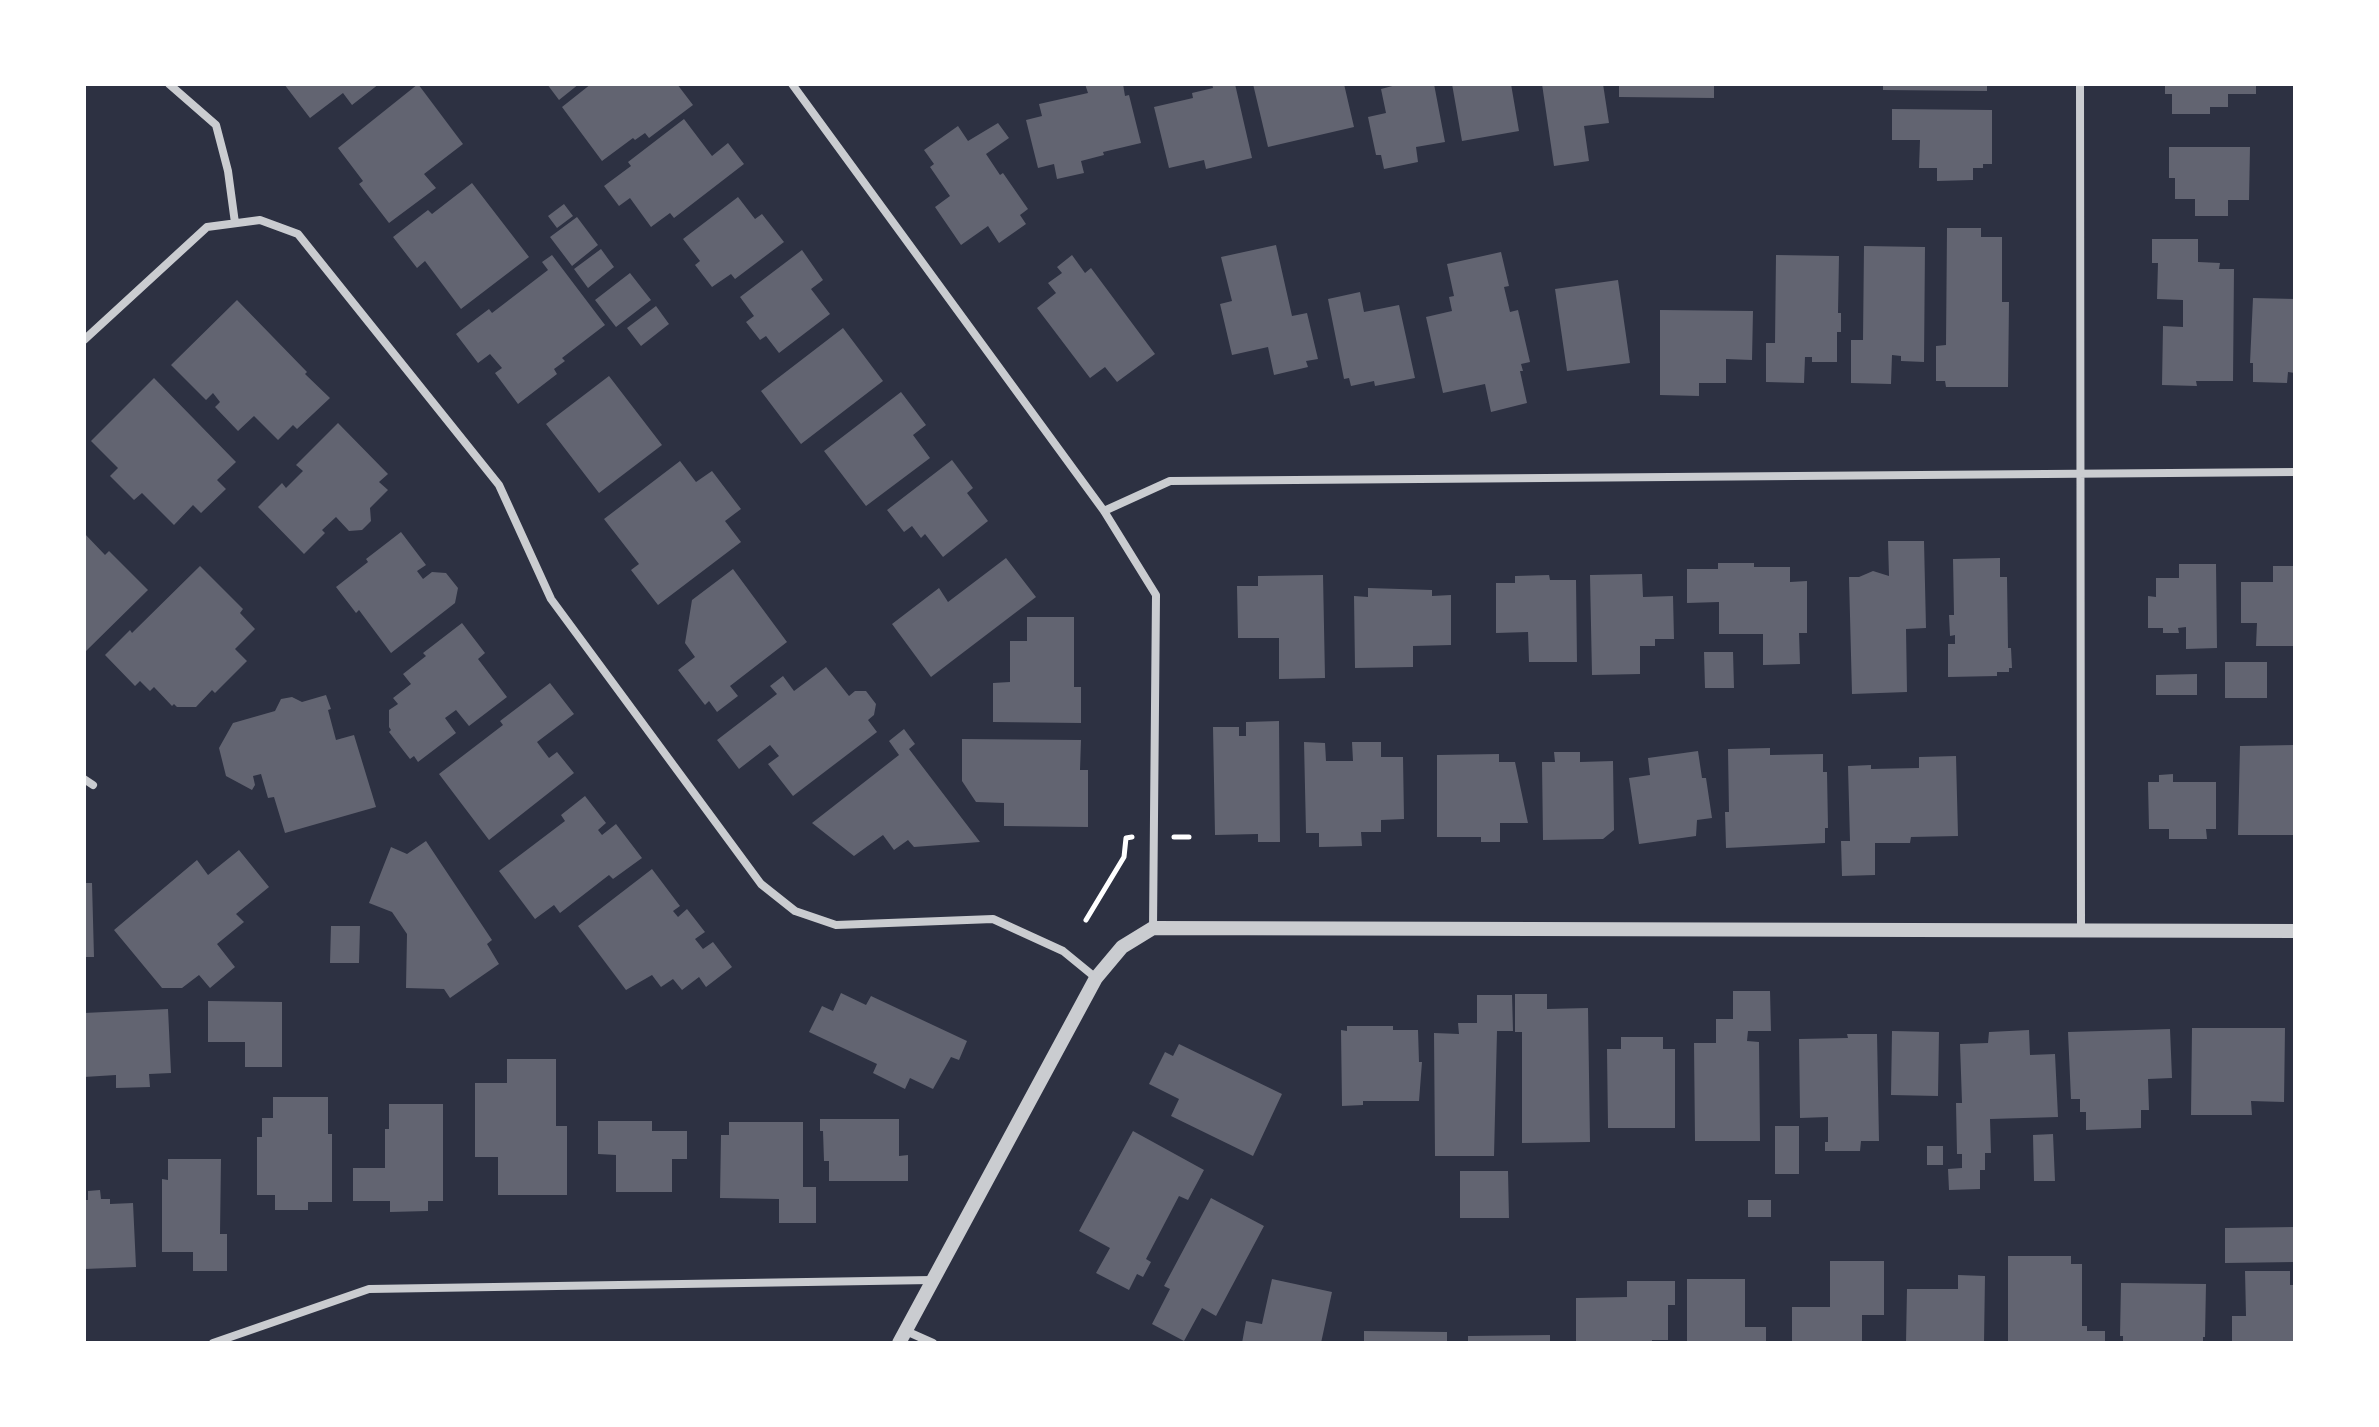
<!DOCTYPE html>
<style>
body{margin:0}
#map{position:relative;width:2379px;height:1427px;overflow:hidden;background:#2d3142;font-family:"DejaVu Sans",sans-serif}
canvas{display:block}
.frame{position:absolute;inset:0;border:86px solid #fff;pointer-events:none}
</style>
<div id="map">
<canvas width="2379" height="1427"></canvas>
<div class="frame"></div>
</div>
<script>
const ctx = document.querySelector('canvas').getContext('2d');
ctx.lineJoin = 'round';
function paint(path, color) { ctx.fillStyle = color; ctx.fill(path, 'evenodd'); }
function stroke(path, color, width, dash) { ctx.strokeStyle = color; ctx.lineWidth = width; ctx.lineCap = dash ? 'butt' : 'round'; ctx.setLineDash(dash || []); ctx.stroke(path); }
paint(new Path2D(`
 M284 84H379L352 105 343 93 310 118Z
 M418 84 463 144 424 174 436 188 389 223 359 184 363 181 338 148Z
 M547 84H579L559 100Z
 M591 84H677L693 105 649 138 645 133 635 140 633 138 602 161 562 107Z
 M1085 84H1123L1125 96 1129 95 1141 143 1103 152 1104 155 1081 161 1084 173 1057 179 1054 164 1038 168 1026 120 1042 116 1039 104 1088 93Z
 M1212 84H1235L1252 158 1206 169 1204 160 1169 168 1154 107 1193 98 1192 93 1213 88Z
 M1253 84H1344L1354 127 1268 147Z
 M1400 84H1434L1445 142 1416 147 1418 162 1384 169 1381 155H1376L1368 117 1386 113 1381 89Z
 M1452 84H1511L1519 131 1462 141Z
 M1542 84H1603L1609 123 1584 126 1589 161 1554 166Z
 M1619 84H1714V98L1619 97Z
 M1883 84H1987V91L1883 90Z
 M2165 84H2256V94H2228V107H2210V114H2172V94H2165Z
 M1892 109 1992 110V164H1983V168H1973V180L1937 181V168H1919L1920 140H1892Z
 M684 119 712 156 728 143 744 164 674 218 670 213 651 227 630 198 619 206 604 186 631 166 628 162Z
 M998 123 1009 138 986 154 1000 175 1003 173 1028 209 1020 215 1026 224 999 243 988 226 961 245 935 207 950 196 930 167 934 164 924 150 958 126 968 141Z
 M2169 147H2250L2249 200H2228V216H2195V199H2175V178H2169Z
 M472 183 529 257 461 309 425 261 417 268 393 237 428 210 432 214Z
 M738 197 755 219 762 214 784 242 735 279 731 274 712 287 695 265 700 261 683 239Z
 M564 204 573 216 557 228 548 216Z
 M577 217 598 245 572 266 550 237Z
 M1947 228H1981V237H2002V302H2009L2008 387H1946L1945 381H1936V346L1946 345Z
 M2152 239H2198V262L2220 263 2219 269H2234L2233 381H2196L2197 386 2162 385 2163 326 2183 327V300L2157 299 2158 263H2152Z
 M1276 245 1292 316 1307 313 1318 359 1306 361 1308 367 1274 375 1268 347 1232 355 1220 304 1232 301 1221 257Z
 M1864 246 1925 247 1924 362 1901 361V356L1892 355 1891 384 1851 383V340H1863Z
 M601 249 614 267 588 288 574 269Z
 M802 250 823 280 811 289 830 314 779 353 766 336 760 340 746 322 754 316 740 297Z
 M1501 252 1509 286 1504 287 1510 312 1518 310 1530 362 1521 364 1523 371H1520L1527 403 1491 412 1485 384 1443 393 1426 317 1452 311 1449 297 1454 296 1447 264Z
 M552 255 605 325 562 358 565 361 554 369 557 374 518 404 495 373 502 368 490 354 478 363 456 334 489 309 492 313 548 270 542 262Z
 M1072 255 1085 273 1091 268 1155 354 1117 382 1105 367 1090 378 1037 308 1056 293 1048 283 1062 273 1057 267Z
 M1776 255 1839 256 1838 313H1841V332H1837V362H1812V357H1805L1804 383 1766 382V343H1775Z
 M630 273 651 300 616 327 595 300Z
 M1618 280 1630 363 1567 371 1555 289Z
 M1360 292 1364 312 1399 305 1415 378 1375 386 1374 381 1351 386 1349 378 1344 379 1328 299Z
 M2253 298 2295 299V373L2288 372 2287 383 2253 382V363H2250Z
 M237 300 307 372 305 374 330 398 297 429 293 425 278 440 254 416 238 431 215 407 220 402 213 393 206 400 171 365Z
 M656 306 669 324 641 346 627 328Z
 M1660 310 1753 311 1752 360 1726 359V383H1699V396L1660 395Z
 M843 328 883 381 801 444 761 391Z
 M609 376 662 445 599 493 546 424Z
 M154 378 236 462 217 480 226 489 201 513 193 505 174 525 142 493 134 500 110 476 118 468 91 441Z
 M901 392 926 425 913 435 930 458 866 506 824 451Z
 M338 423 388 474 379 482 388 490 370 508 371 521 362 530 349 531 336 517 322 530 325 533 304 554 258 507 282 483 286 488 303 471 296 465Z
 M952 460 973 488 967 493 988 521 943 557 925 534 921 538 912 526 904 532 887 510Z
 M680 461 696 482 712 471 741 509 725 521 741 542 658 605 631 570 639 564 604 519Z
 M401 532 426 565 417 571 423 579 432 572 446 573 458 588 455 603 391 653 359 610 356 613 336 587 368 562 366 559Z
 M84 533 105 555 109 551 148 590 84 653Z
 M1888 541H1924L1926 628 1906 629 1907 692 1852 694 1849 577H1859L1873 571 1889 576Z
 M1006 558 1036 597 931 677 892 624 939 588 948 602Z
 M2000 558V577H2007L2008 648H2011L2012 668H2009V672H1997V676L1948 677V644H1955V635L1950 636 1949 615H1954L1953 559Z
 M1718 563H1754V567H1790V582L1807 581V633H1799L1800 664 1763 665V634H1719V602L1687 603V569H1718Z
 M2179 564H2216L2217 648 2186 649V627L2178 628 2179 633H2163V628H2148V596L2156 597V578H2179Z
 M200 566 243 609 240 613 255 629 235 649 247 661 215 693 212 690 196 707H177L174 704 172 706 154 687 150 691 140 681 135 686 105 655 130 630 132 633Z
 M2273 566H2295V646H2256L2257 623H2241V582H2273Z
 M733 569 787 642 730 686 738 696 717 712 709 701 705 705 678 670 695 657 685 643 692 600Z
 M1642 574 1643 597 1673 596 1674 639H1655V646H1640V674L1592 675 1590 575Z
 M1323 575 1325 678 1279 679V638H1238L1237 586H1258V576Z
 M1549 575 1550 580H1576L1577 662H1529L1528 632 1496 633V583H1515V576Z
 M1368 588 1432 590V596L1451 595V645L1413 646V667L1355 668 1354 596 1368 597Z
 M1027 617H1074V687H1081V723L993 722V683L1010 682V641H1027Z
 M462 623 485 653 478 659 507 697 469 726 456 710 445 718 456 733 418 762 414 756 410 759 389 732 391 730 389 727V710L398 704 393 698 411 684 403 674 426 656 423 653Z
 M1704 652H1733L1734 688H1705Z
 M2225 662H2267V698H2225Z
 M826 667 849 696 855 691H866L876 704 874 715 868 720 877 732 793 796 768 764 779 756 770 745 739 769 717 740 777 694 770 686 783 676 794 691Z
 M2197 674V695H2156V675Z
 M550 683 574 714 537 742 549 758 557 752 574 773 489 840 439 774 503 725 500 721Z
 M326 695 331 709 328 710 336 740 354 735 376 807 285 833 274 797 268 798 261 774 253 776 255 785 252 790 226 776 219 748 233 723 275 711 281 699 292 697 302 702Z
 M1279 721 1280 842H1258V834L1215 835 1213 727H1239V736H1246V722Z
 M904 729 915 744 909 749 980 842 914 847 908 840 894 850 883 835 854 856 812 823 899 755 889 741Z
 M962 739 1081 740 1080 770H1088V827L1004 826V803L976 802 962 781Z
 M1304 742 1325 743 1326 761H1353L1352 742H1381V757H1403L1404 819 1381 820V832H1361L1362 846 1319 847V833H1306Z
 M2295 745V835H2238L2240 746Z
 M1770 748V755L1823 754V772H1827L1828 828H1825V843L1726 848 1725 812H1729L1728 749Z
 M1698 751 1702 778H1706L1712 818 1697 820 1696 836 1639 844 1629 778 1650 775 1648 758Z
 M1554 752H1580V762L1613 761 1614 830 1603 839 1543 840 1542 762H1555Z
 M1499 754V762H1515L1528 823H1500V842H1481V837H1437V755Z
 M1956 756 1958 836 1911 837 1910 843H1875V875L1842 876 1841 841H1850L1848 766 1871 765V769L1919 768V757Z
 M2173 774V782H2216V829H2206L2207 839H2169V829H2149L2148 782H2159V775Z
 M585 796 606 823 598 830 602 835 616 824 642 858 613 879 609 875 560 913 554 905 535 919 499 871 565 821 561 815Z
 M426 841 492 940 487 944 499 964 450 998 444 989 406 988 407 934 392 912 369 903 391 847 407 854Z
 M239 850 269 887 236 914 244 922 217 944 235 967 210 988 199 975 182 988H162L114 930 197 860 208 875Z
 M652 869 680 906 673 911 678 917 687 909 705 932 695 939 703 949 713 942 732 967 706 987 699 977 682 990 673 979 661 987 652 975 626 990 578 926Z
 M84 883H92L94 957H84Z
 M331 926H360L359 963H330Z
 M1733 991H1770L1771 1031H1748L1747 1041 1759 1042 1760 1141H1695L1694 1043H1716V1019H1733Z
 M841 993 866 1005 871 996 967 1041 959 1060 951 1057 933 1089 910 1078 905 1089 873 1073 877 1064 809 1032 822 1006 833 1011Z
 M1515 994H1547V1009L1588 1008 1590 1142 1522 1143V1032H1515Z
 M1477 995H1512L1513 1031H1497L1494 1156H1435L1434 1033 1459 1034 1458 1023H1477Z
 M208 1001 282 1002V1067H245V1042H208Z
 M168 1009 171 1073 149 1074 150 1087 116 1088V1075L84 1077V1013Z
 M1347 1026H1393V1030H1418L1419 1062H1422L1419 1101H1363V1105L1342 1106 1341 1030 1347 1031Z
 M2192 1028H2285L2284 1102 2251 1101 2252 1115H2191Z
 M2170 1029 2172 1078 2148 1079 2149 1110H2141V1128L2086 1130V1112H2080V1099H2071L2068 1032Z
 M2029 1030 2030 1055 2055 1054 2058 1117 1990 1119 1991 1153H1985V1170H1980V1189L1949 1190 1948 1169 1962 1168V1154H1957L1956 1103H1962L1960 1044 1988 1043 1989 1032Z
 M1892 1031 1939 1032 1938 1096 1891 1095Z
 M1847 1034H1877L1879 1141H1861L1860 1151H1825V1142H1828V1117L1800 1118 1799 1039 1848 1038Z
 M1621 1037H1663V1049H1675V1128H1608L1607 1049H1621Z
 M1179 1044 1282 1094 1253 1156 1171 1116 1179 1099 1149 1084 1165 1052 1173 1056Z
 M507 1059H556V1126H567V1195H498V1157H475V1083H507Z
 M273 1097H328V1134H332V1202H308V1210H275V1195H257V1137H262V1118H273Z
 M389 1104H443V1201H428V1211L390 1212V1201H353V1168H385V1129H389Z
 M820 1119H899V1156L908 1155V1181H829V1161H824L823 1131H820Z
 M598 1121H652V1131H687V1159H672V1192H616V1155L598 1154Z
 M729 1122H803V1187H816V1223H779V1199L720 1198 721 1135H729Z
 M1775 1126H1799V1174H1775Z
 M1133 1131 1204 1170 1188 1200 1179 1196 1146 1259 1151 1262 1143 1277 1137 1274 1129 1290 1096 1273 1110 1248 1079 1231Z
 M2053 1134 2055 1181H2034L2033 1135Z
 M1927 1146H1943V1165H1927Z
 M168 1159H221L220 1234H227V1271H193V1252H162V1179L168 1180Z
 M1460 1171H1508L1509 1218H1460Z
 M100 1190 101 1199H110V1204L133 1203 136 1267 84 1269V1200H88V1191Z
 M1211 1198 1264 1226 1216 1316 1202 1308 1184 1341 1152 1324 1170 1289 1164 1286Z
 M1748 1200H1771V1217H1748Z
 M2295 1227V1262L2225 1263V1228Z
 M2008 1256H2071V1264H2082V1326H2087V1331H2105V1343H2008Z
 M1830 1261H1884V1315H1862V1343H1792V1307H1830Z
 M2245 1271H2290V1285H2295V1343H2232V1316H2246Z
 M1958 1275 1985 1276 1984 1343H1906L1907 1289H1958Z
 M1272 1279 1332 1292 1321 1343H1242L1246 1321 1262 1324Z
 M1687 1279H1745V1327H1766V1343H1687Z
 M1627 1281H1675V1305H1668V1340H1652V1343H1576V1298L1627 1297Z
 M2121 1283 2206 1284 2205 1337H2203V1343H2123V1336H2120Z
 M1364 1331 1447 1332V1343H1364Z
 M1550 1335V1343H1468V1336Z`), '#626471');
stroke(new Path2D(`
 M1174 837H1189
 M1086 920 1124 857 1126 838 1132 837`), '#fff', 5);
stroke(new Path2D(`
 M169 84 216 125 228 171 235 223
 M792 84 1104 511 1156 595 1153 928
 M2080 84 2081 931
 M84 340 207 227 260 220 298 234 499 485 551 599 761 884 795 911 836 925 993 919 1063 951 1096 978
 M1104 511 1170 481 2295 472
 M84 779 93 785
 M906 1331 933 1343
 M213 1343 369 1289 932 1280`), '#caccd0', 8);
stroke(new Path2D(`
 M899 1343 1096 978 1122 947 1153 928 2295 931`), '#caccd0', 14);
</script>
